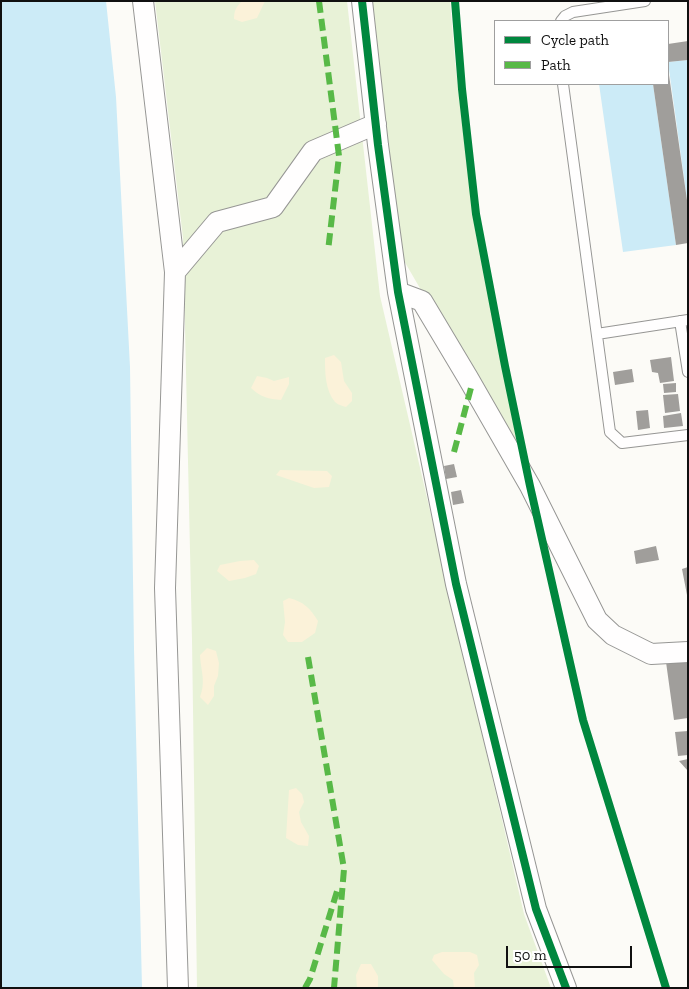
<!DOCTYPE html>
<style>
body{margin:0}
#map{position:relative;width:689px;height:989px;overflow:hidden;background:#fcfbf7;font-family:"Zilla Slab",serif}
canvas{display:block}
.frame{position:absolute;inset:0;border:2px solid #101010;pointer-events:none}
.legend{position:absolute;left:494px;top:20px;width:175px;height:65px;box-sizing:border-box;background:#fff;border:1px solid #9f9f9f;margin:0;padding:6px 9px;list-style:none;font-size:15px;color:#101010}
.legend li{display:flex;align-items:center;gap:10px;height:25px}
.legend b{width:25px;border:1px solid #9f9f9f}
.scale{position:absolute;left:506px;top:946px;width:126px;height:22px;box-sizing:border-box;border:2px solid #101010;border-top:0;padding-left:6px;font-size:15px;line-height:18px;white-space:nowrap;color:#101010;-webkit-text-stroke:4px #fff;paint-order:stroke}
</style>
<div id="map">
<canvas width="689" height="989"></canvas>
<div class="frame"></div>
<ul class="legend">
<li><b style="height:6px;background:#00873e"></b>Cycle path</li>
<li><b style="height:6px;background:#58b947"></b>Path</li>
</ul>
<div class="scale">50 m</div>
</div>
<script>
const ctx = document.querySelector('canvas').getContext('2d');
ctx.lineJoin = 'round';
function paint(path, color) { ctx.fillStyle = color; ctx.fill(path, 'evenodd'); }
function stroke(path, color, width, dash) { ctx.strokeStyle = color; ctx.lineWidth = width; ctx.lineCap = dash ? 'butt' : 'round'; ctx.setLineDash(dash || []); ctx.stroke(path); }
paint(new Path2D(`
 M155 1H347L380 296 524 914 551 988H197L192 640 183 238Z
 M372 1H450L455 61 473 218 521 462 403 259 391 205Z`), '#e8f2d7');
paint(new Path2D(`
 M242 1H265L257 18 242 22 234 19C234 11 236 7 242 1Z
 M334 355 341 362 344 381 352 393V401L346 407C343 406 338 405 335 402 325 390 325 372 325 358Z
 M257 376 267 378 274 381 289 377V384L281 400C269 399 260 397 251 388Z
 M280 470 327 471 332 476 329 487 314 488 276 475Z
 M254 560 259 566 256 574 245 578 229 581 217 571 220 565 240 561Z
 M289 598C304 602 310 608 318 621L315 633 302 642H288L283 635 285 622 283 601Z
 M207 648 216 651 219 663 218 676 214 686V696L208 705 200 697C206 681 201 672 200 655Z
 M296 788 302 794 304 802 299 812 301 822 309 836 308 846 298 845 286 838 289 790Z
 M442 952H470L477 955 479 965 474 973 475 988H454L453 980 444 974 432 960 434 955Z
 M361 964H371L378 976V988H357L356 975Z`), '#fbf2d9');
paint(new Path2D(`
 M1 1H106L116 97 130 367 134 649 142 988H1Z
 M688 60V207L668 62Z
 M599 84H653L676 245 623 252Z`), '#ccebf7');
paint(new Path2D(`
 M688 41V60L668 62V44Z
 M668 75H669L688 207V243L676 245 653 84H668Z
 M671 357 674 381 660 383 658 373 652 372 650 360Z
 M632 369 634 382 615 385 613 372Z
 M676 383V392L664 393 663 384Z
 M678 394 680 411 665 413 663 395Z
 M648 410 650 428 638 430 636 411Z
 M681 413 683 426 664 428 663 416Z
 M454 464 457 477 446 479 444 466Z
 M461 490 464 503 453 505 451 492Z
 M656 546 659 560 636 564 634 551Z
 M688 567V595H687L682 569Z
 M688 659V718L674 720 666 662Z
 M688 731V755L678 756 675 732Z
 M688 759V771L679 761Z`), '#a09e9b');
const service = new Path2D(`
 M561 21 565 16 573 12 645 1
 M563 84 610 432 622 443 688 435
 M680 321 688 372
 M597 334 688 320`);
const minor = new Path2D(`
 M143 1 175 272 165 588 178 988
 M362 1 378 145 398 292 456 584 536 909 566 988
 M175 272 217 222 273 207 313 151 376 124
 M398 292 422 301 468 378 530 486 597 620 613 635 651 654 688 652`);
stroke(service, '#969694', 12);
stroke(minor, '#969694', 22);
stroke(service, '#fffefe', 10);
stroke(minor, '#fffefe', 20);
stroke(new Path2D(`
 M319 1 339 156 328 251
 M454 452 472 384
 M308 657 344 869 334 988
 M305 988 310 979 338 888`), '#58b947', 6, [12, 6]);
stroke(new Path2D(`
 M362 1 378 145 398 292 456 584 536 909 566 988
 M455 1 462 89 476 214 505 366 530 486 583 720 666 988`), '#00873e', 8);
</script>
